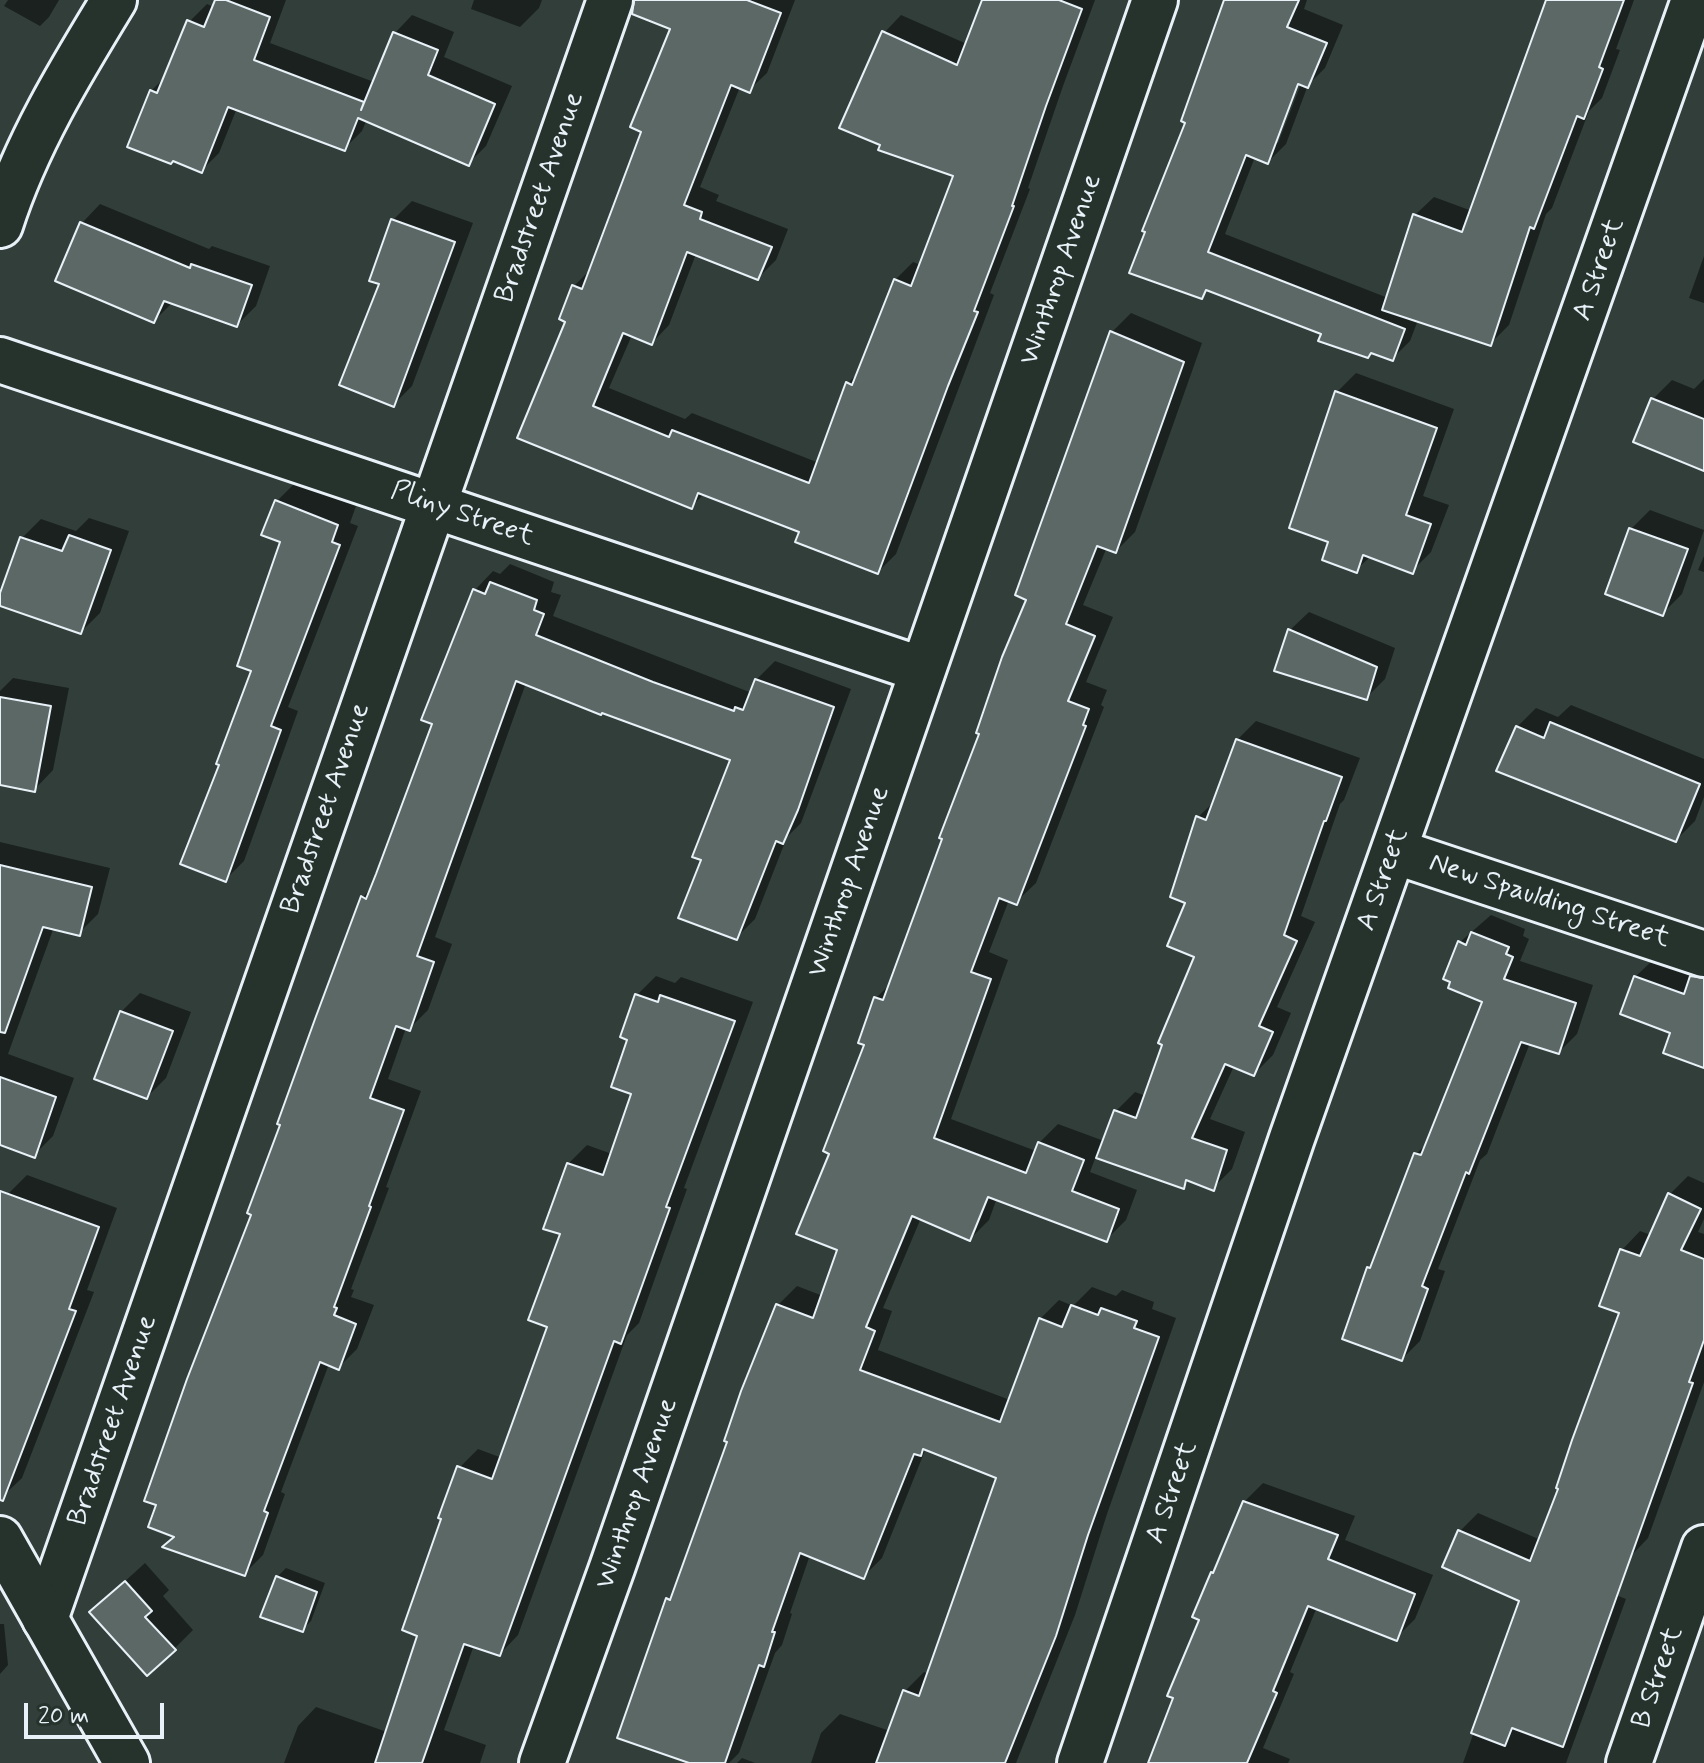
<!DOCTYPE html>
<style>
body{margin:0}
#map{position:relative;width:1704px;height:1763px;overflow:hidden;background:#323e39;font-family:Mynerve,sans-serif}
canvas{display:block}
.scale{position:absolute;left:24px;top:1703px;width:140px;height:36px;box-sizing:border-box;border:4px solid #e8f1f8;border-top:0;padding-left:10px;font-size:24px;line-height:28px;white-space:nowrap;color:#e8f1f8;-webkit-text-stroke:6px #26332d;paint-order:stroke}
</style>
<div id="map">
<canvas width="1704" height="1763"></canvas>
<div class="scale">20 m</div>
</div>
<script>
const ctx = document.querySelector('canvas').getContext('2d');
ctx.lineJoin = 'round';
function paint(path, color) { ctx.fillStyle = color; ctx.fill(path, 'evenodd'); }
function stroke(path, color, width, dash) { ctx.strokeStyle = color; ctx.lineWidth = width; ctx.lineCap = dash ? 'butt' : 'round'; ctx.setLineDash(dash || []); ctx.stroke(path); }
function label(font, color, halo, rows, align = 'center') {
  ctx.font = font + ' Mynerve,sans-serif'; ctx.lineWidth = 8; ctx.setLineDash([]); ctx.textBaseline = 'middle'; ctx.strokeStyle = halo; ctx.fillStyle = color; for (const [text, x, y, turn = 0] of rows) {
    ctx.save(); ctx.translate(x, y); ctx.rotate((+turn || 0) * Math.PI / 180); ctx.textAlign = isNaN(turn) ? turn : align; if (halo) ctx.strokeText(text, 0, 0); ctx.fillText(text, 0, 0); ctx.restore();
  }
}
paint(new Path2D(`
 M8 0H59L49 17 40 26 4 6Z
 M217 0H286L270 43 374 82 395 33 412 15 454 32 444 57 512 86 486 146 468 164 367 119 362 131 345 148 237 108 219 153 201 171 151 91 167 75 189 22 207 4 214 7Z
 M474 0H542L539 8 520 27 471 9Z
 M678 0H795L767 73 749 90 740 87 700 187 719 195 716 201 788 229 776 260 758 278 696 254 669 325 652 343 632 335 609 388 685 419 692 413 819 463 847 384 860 371 895 280 913 262 921 265 955 175 884 33 901 15 967 44 984 0H1095L1063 86 1028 188 1030 189 990 293 994 295 896 554 878 572 802 531 705 493 692 506 520 437 568 321 574 286 592 268 644 131 673 28Z
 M1226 0H1307L1304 9 1343 25 1325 68 1308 85 1286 144 1268 162 1255 157 1225 234 1388 298 1415 215 1434 197 1472 211 1548 0H1634L1616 49 1620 50 1602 98 1589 111 1552 208 1546 214 1509 325 1491 343 1418 320 1410 341 1392 359 1209 289 1202 297 1187 122ZM1300 74 1304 76 1278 143H1274Z
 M412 201 473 223 412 386 393 405 381 283 393 220Z
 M100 204 209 249 212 246 270 266 256 306 237 325 173 302 154 321 82 223Z
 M1704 256V303L1689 298Z
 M1131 313 1202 343 1135 532 1116 551 1107 547 1083 605 1113 617 1086 682 1107 690 1101 705 1104 707 1036 883 1016 902 1009 900 989 952 1008 960 951 1119 1036 1151 1039 1143 1058 1124 1104 1141 1116 1111 1135 1092 1146 1096 1197 956 1188 902 1198 817 1216 800 1237 740 1256 721 1360 758 1344 800 1340 804 1301 916 1315 922 1277 1007 1291 1013 1273 1055 1254 1074 1234 1066 1210 1119 1245 1132 1232 1169 1213 1188 1190 1180 1183 1186 1096 1156 1090 1172 1137 1190 1126 1220 1107 1239 997 1198 989 1220 970 1239 921 1218 883 1308 892 1311 878 1350 1010 1400 1040 1319 1059 1300 1073 1306 1092 1287 1116 1296 1122 1290 1154 1302 1152 1309 1176 1318 1107 1514 1075 1615 1016 1763H811L821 1733 840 1714 890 1731 905 1691 924 1672 929 1674 999 1477 926 1448 882 1558 863 1577 810 1555 790 1613 792 1614 782 1645 775 1653 739 1753 729 1763H695L668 1599 675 1593 778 1305 797 1286 823 1296 839 1249 832 1153 866 1044 876 998 891 983 1029 599 1112 332Z
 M1356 373 1454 409 1423 496 1449 505 1431 552 1412 571 1371 556 1356 570 1331 541 1337 392Z
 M1704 379V451L1653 399 1672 380 1694 389Z
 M296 482 356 506 350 523 358 526 288 707 298 711 244 861 225 880 222 764 254 670 283 541 277 501Z
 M1650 510 1704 530 1682 594 1663 613 1631 529Z
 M89 518 129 531 100 613 81 632 0 604 22 538 41 519 76 531Z
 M1704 556V572L1698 570Z
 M510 564 554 582 551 592 561 595 553 616 752 693 756 680 775 661 851 689 801 823 787 837 755 919 736 938 703 859 733 759 526 683 435 937 452 944 428 1010 409 1029 406 1028 388 1079 421 1091 386 1187 389 1188 351 1289 354 1290 351 1297 374 1305 357 1349 339 1367 329 1364 281 1492 285 1494 263 1555 244 1574 177 1535 254 1213 362 898 372 887 434 722 475 590 493 571 500 574Z
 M1309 612 1395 648 1385 679 1366 698 1290 630Z
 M13 678 69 688 53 770 34 790 0 783V691Z
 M1571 705 1704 759V797L1695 821 1676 840 1517 727 1536 708 1558 717Z
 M0 842 110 868 98 914 79 933 54 927 8 1054 74 1078 53 1136 34 1155 0 1131Z
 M1491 915 1525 929 1523 936 1529 939 1520 961 1593 985 1577 1034 1559 1052 1530 1043 1487 1154 1480 1160 1438 1269 1445 1271 1420 1341 1402 1359 1369 1268 1374 1263 1416 1154 1429 1142 1484 1001 1460 942Z
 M1653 960 1704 978V1066L1673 1031 1635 977Z
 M656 976 675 983 681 977 753 1002 684 1188 687 1189 639 1323 627 1335 518 1635 500 1654 474 1645 444 1730 486 1745 480 1763H284L298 1726 316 1707 387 1732 419 1634 459 1468 478 1449 502 1458 550 1326 568 1164 587 1145 612 1154 633 1093 630 1038 637 995Z
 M140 993 191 1012 166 1078 147 1097 121 1012Z
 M27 1175 117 1208 87 1290 94 1292 22 1478 5 1494 0 1446V1215L8 1194Z
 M1688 1176 1704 1183V1219L1698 1232 1704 1234V1382L1648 1538 1630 1557 1621 1312 1622 1250 1640 1231 1651 1235 1670 1194Z
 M1263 1483 1355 1516 1345 1540 1433 1575 1415 1619 1396 1638 1317 1607 1290 1672 1294 1674 1263 1748 1290 1759 1288 1763H1150L1202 1619 1212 1573 1217 1568 1244 1502Z
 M1478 1513 1571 1553 1564 1574 1626 1599 1566 1763H1463L1521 1600 1460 1531Z
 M145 1563 169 1590 163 1596 193 1630 174 1649 111 1594Z
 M286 1568 325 1583 311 1621 302 1630 277 1577Z
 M0 1624H4L8 1665 0 1674Z
 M742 1758 755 1763H737Z`), '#0007');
const building = new Path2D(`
 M215 0H226L270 17 254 60 364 102 361 110 393 32 438 50 428 75 495 104 469 166 358 118 345 151 228 107 202 173 173 161 171 164 127 147 150 90 157 93 187 20 204 27Z
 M634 0H747L781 13 750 93 731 85 684 205 702 212 700 219 772 247 758 280 687 252 652 345 623 333 593 406 669 437 672 430 809 483 846 382 852 385 894 279 911 286 953 176 878 150 880 145 839 128 882 31 957 65 982 0H1059L1082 9 1046 106 1012 206H1014L974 311 978 312 948 386 878 574 795 542 799 532 698 493 692 509 517 438 565 322 559 319 572 285 582 289 641 132 630 127 670 29 632 14Z
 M1224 0H1299L1287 27 1327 43 1308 88 1298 84 1268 164 1246 155 1208 252 1405 329 1393 361 1371 353 1368 358 1318 341 1321 334 1206 290 1202 299 1129 273 1145 232 1142 231 1185 123 1181 121Z
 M1546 0H1624L1599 67 1603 69 1584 119 1577 116 1534 229 1530 227 1491 346 1382 310 1413 214 1462 232Z
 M391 219 455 242 394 407 339 385 379 284 369 281Z
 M80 222 190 268 191 264 252 285 237 327 164 301 154 323 55 281Z
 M1110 331 1184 362 1116 553 1097 546 1066 624 1095 636 1068 701 1089 709 1083 725 1086 726 1017 905 999 898 971 972 991 979 934 1138 1026 1173 1038 1142 1084 1160 1072 1191 1119 1209 1107 1242 988 1197 970 1241 912 1216 866 1327 875 1331 860 1370 1000 1422 1039 1318 1062 1327 1071 1305 1098 1315 1101 1308 1137 1321 1134 1328 1159 1337 1088 1535 1056 1636 1005 1763H876L903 1690 919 1696 996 1478 923 1449 921 1456 914 1454 864 1579 800 1553 772 1632H775L764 1667 759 1665 725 1763H689L617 1738 666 1598 670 1600 727 1442 724 1441 741 1391 776 1304 813 1318 837 1250 796 1234 829 1154 823 1151 864 1045 858 1043 874 997 883 1000 942 839 939 838 979 734 976 733 1002 657 1026 600 1015 595Z
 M1335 391 1437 428 1406 515 1431 524 1413 574 1363 555 1357 573 1322 560 1328 542 1289 528Z
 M1651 398 1704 419V471L1633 442Z
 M275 500 338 525 332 542 340 545 271 726 281 730 226 882 180 864 219 765 216 764 251 671 237 666 280 542 261 535Z
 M1629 528 1688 549 1663 616 1605 594Z
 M69 535 111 550 81 634 0 606V593L20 537 62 551Z
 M490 582 537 600 534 610 544 614 536 635 653 682 734 711 735 707 743 710 755 679 834 707 798 810 783 844 776 841 737 940 678 918 701 860 692 857 730 760 602 713 601 715 516 681 417 956 434 962 410 1031 396 1026 370 1098 404 1110 369 1206 371 1207 334 1307 337 1308 334 1315 356 1324 339 1370 320 1362 264 1511 268 1513 245 1576 162 1547 174 1537 148 1527 156 1505 144 1501 187 1379 251 1215 247 1213 280 1125 277 1124 315 1019 361 896 366 899 376 874 432 724 421 720 473 589 485 594Z
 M1288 629 1377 667 1367 700 1274 671Z
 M0 697 51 706 35 792 0 785Z
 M1550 722 1700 784 1676 842 1496 771 1516 726 1544 738Z
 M1236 739 1342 777 1326 821H1324L1284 935 1297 941 1259 1026 1273 1032 1254 1076 1225 1064 1192 1138 1227 1150 1214 1191 1186 1180 1184 1189 1096 1158 1114 1110 1136 1118 1162 1045 1158 1043 1194 957 1167 946 1185 903 1170 897 1196 816 1206 820Z
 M0 865 92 887 80 936 43 927 5 1033 0 1032Z
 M1471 932 1509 947 1506 954 1513 957 1504 979 1576 1003 1559 1054 1521 1042 1469 1174 1466 1172 1422 1286 1428 1289 1402 1361 1342 1339 1367 1267 1370 1268 1414 1153 1421 1155 1482 1002 1448 988 1450 982 1443 979 1458 941 1466 945Z
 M1634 976 1684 994 1690 976 1704 978V1068L1663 1053 1670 1033 1620 1014Z
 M635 994 658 1002 660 995 735 1021 666 1207 670 1208 621 1344 614 1341 500 1656 464 1644 422 1763H375L417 1636 402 1630 441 1519 438 1518 457 1466 492 1479 547 1327 528 1320 560 1234 543 1229 567 1163 603 1175 631 1094 611 1087 627 1040 620 1037Z
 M120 1011 173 1031 147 1099 94 1079Z
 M0 1077 56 1097 35 1158 0 1145Z
 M0 1191 99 1227 69 1309 76 1311 3 1501 0 1500Z
 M1668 1193 1701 1209 1681 1250 1704 1259V1340L1689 1382 1693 1383 1563 1747 1512 1728 1505 1746 1471 1733 1519 1601 1442 1567 1458 1530 1530 1561 1558 1489 1556 1488 1572 1440 1619 1313 1599 1306 1620 1249 1640 1256Z
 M1243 1501 1338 1535 1328 1559 1415 1594 1397 1641 1308 1606 1273 1691 1277 1693 1247 1763H1148L1173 1698 1167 1696 1199 1620 1192 1617 1211 1572 1213 1573Z
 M276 1576 317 1592 303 1632 260 1617Z
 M125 1581 152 1611 145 1617 176 1650 147 1676 89 1612Z`);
paint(building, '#5c6865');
stroke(building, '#e8f1f8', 2);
const minor = new Path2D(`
 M0 360 923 670
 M1394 851 1704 954
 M45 1619 610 0
 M542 1763 612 1568 1155 0
 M1080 1763 1292 1138 1694 0
 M1629 1763 1704 1548`);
const tertiary = new Path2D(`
 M0 225C26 144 70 72 114 0
 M0 1539 127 1763`);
stroke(minor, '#e8f1f8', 50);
stroke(tertiary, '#e8f1f8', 50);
stroke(minor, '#26332d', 44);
stroke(tertiary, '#26332d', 44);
label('28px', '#e8f1f8', '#26332d', [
 ["Bradstreet Avenue",541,198,-71],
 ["Winthrop Avenue",1062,270,-71],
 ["A Street",1600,270,-71],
 ["Pliny Street",462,515,19],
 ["Bradstreet Avenue",327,809,-71],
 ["A Street",1384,880,-71],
 ["Winthrop Avenue",850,882,-71],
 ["New Spaulding Street",1549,902,18],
 ["Bradstreet Avenue",114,1421,-71],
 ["A Street",1173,1493,-71],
 ["Winthrop Avenue",638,1494,-71],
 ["B Street",1659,1678,-71]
]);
</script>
